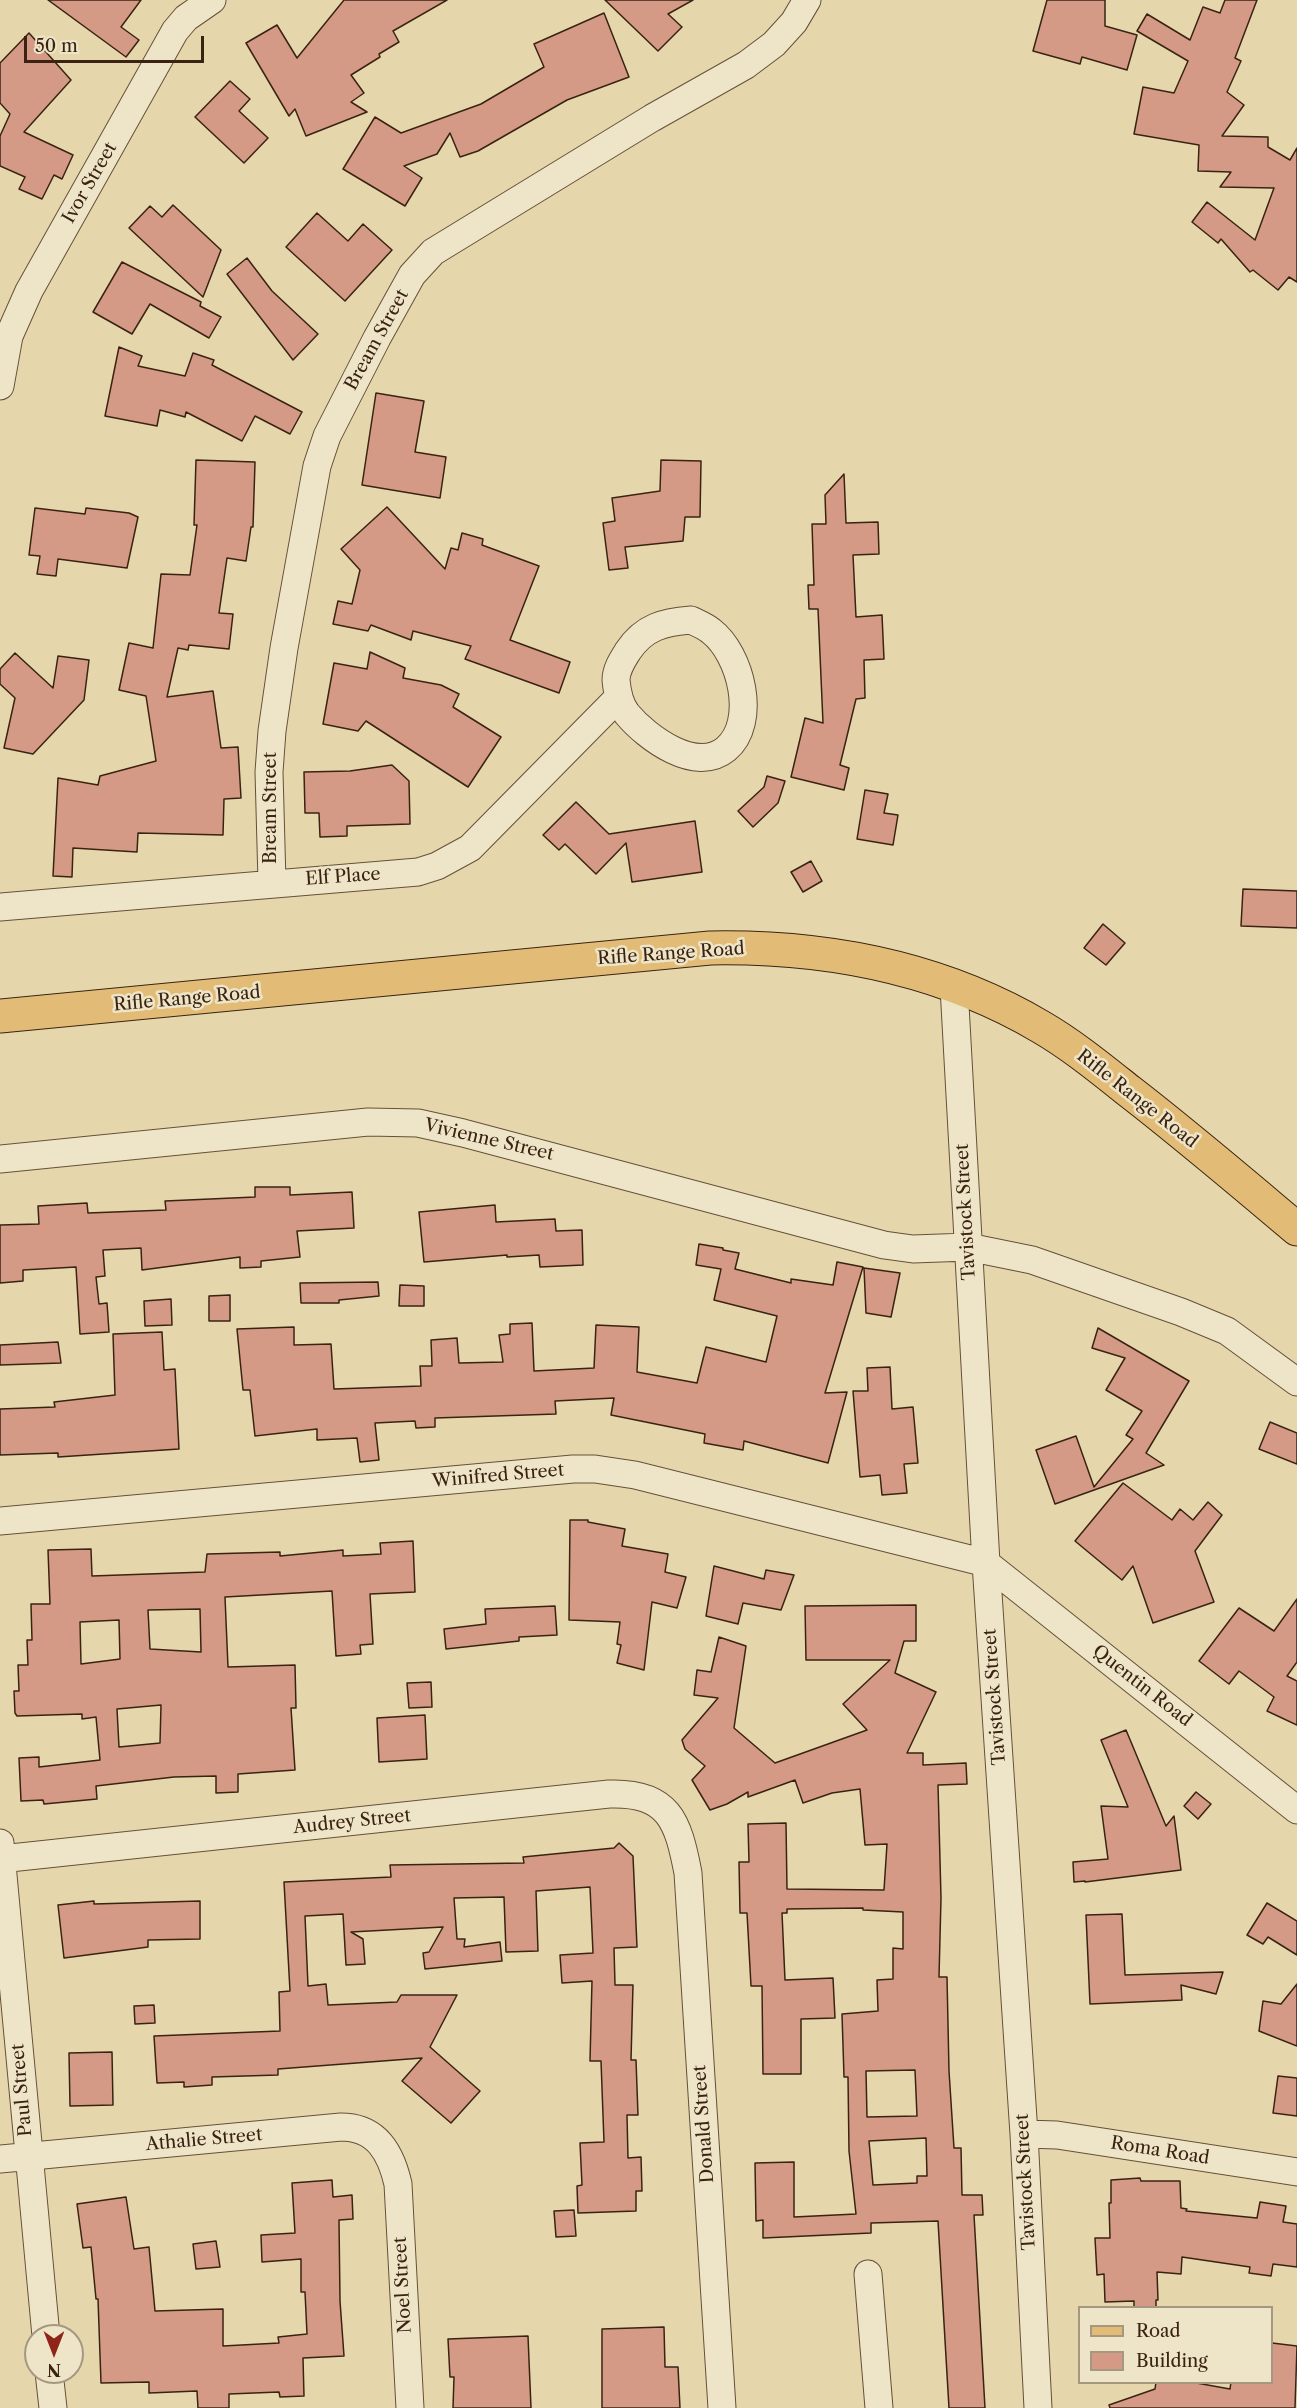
<!DOCTYPE html>
<style>
body{margin:0}
#map{position:relative;width:1297px;height:2408px;overflow:hidden;background:#e5d7ab;font-family:"Libre Caslon Text",serif}
canvas{display:block}
.legend{position:absolute;left:1078px;top:2306px;width:195px;height:78px;box-sizing:border-box;background:#eee5c8;border:2px solid #a69780;margin:0;padding:8px 10px;list-style:none;font-size:18px;color:#3a2313}
.legend li{display:flex;align-items:center;gap:12px;height:30px}
.legend b{width:30px;border:2px solid #a69780}
.north{position:absolute;left:24px;top:2324px;width:60px;height:60px;box-sizing:border-box;background:#eee5c8;border:2px solid #a69780;border-radius:50%;rotate:180deg;font-size:16px;font-weight:700;line-height:24px;text-align:center;color:#3a2313}
.north::after{content:'';display:block;margin:auto;width:21px;height:27px;background:#8f2418;clip-path:polygon(50% 0,100% 100%,50% 72%,0 100%)}
.scale{position:absolute;left:24px;top:36px;width:180px;height:27px;box-sizing:border-box;border:3px solid #3a2313;border-top:0;padding-left:8px;font-size:18px;line-height:21px;white-space:nowrap;color:#3a2313;-webkit-text-stroke:4px #eee5c8;paint-order:stroke}
</style>
<div id="map">
<canvas width="1297" height="2408"></canvas>
<ul class="legend">
<li><b style="height:8px;background:#e2bc76"></b>Road</li>
<li><b style="height:16px;background:#d59a85"></b>Building</li>
</ul>
<div class="north">N</div>
<div class="scale">50 m</div>
</div>
<script>
const ctx = document.querySelector('canvas').getContext('2d');
ctx.lineJoin = 'round';
function paint(path, color) { ctx.fillStyle = color; ctx.fill(path, 'evenodd'); }
function stroke(path, color, width, dash) { ctx.strokeStyle = color; ctx.lineWidth = width; ctx.lineCap = dash ? 'butt' : 'round'; ctx.setLineDash(dash || []); ctx.stroke(path); }
function label(font, color, halo, rows, align = 'center') {
  ctx.font = font + ' "Libre Caslon Text",serif'; ctx.lineWidth = 5; ctx.setLineDash([]); ctx.textBaseline = 'middle'; ctx.strokeStyle = halo; ctx.fillStyle = color; for (const [text, x, y, turn = 0] of rows) {
    ctx.save(); ctx.translate(x, y); ctx.rotate((+turn || 0) * Math.PI / 180); ctx.textAlign = isNaN(turn) ? turn : align; if (halo) ctx.strokeText(text, 0, 0); ctx.fillText(text, 0, 0); ctx.restore();
  }
}
const building = new Path2D(`
 M48 0H141L121 27 139 40 126 57Z
 M344 0H447L393 31 399 42 379 54 380 57 351 75 364 93 351 102 367 112 306 136 295 109 289 116 246 43 277 25 297 58Z
 M605 0H693L668 14 682 27 658 51Z
 M1047 0H1105V26L1137 35 1127 70 1082 57 1080 64 1033 51Z
 M1225 0H1257L1235 58 1241 61 1227 92 1244 105 1222 136 1268 137V147L1290 160 1297 148V282L1289 277 1278 290 1253 270 1250 272 1221 239 1218 243 1192 222 1207 202 1255 240 1274 188 1220 187 1231 172 1198 171 1199 145 1134 134 1143 87 1174 93 1188 61 1137 31 1147 14 1190 40 1203 7 1220 13Z
 M604 13 629 77 567 100 478 151 460 157 450 133 437 154 404 166 422 178 405 206 343 169 375 117 401 133 481 104 544 67 534 44Z
 M29 33 71 80 24 132 73 155 62 179 54 175 42 199 19 189 25 177 0 166V136L10 114 0 103V63Z
 M230 81 250 99 239 111 268 138 244 163 195 117Z
 M173 205 221 250 203 297 129 228 150 206 162 217Z
 M317 213 348 241 363 224 392 250 345 301 286 247Z
 M247 258 272 291 318 334 293 360 227 274Z
 M122 262 201 302 200 306 221 317 209 338 150 304 132 334 93 312Z
 M119 347 142 356 138 366 185 376 193 353 214 360 212 365 302 412 290 434 255 416 242 441 186 412 185 417 160 410 157 426 105 416Z
 M376 393 424 401 415 452 446 457 440 498 362 485Z
 M196 460 255 462 253 527H251L246 561 227 558 219 613 233 614 229 649 189 645 188 650 178 648 167 697 213 691 221 748 238 747 241 798 224 799 223 835 138 833 137 852 73 848 72 877 53 876 58 778 98 785 100 776 156 761 146 696 119 690 129 643 153 648 161 574 190 575 197 525H194Z
 M661 460 701 461 700 517H685L683 541 625 547 628 568 609 570 603 523 615 521 612 498 660 491Z
 M844 474 846 523 878 522 879 554 853 555 856 617 882 615 884 659 864 660 865 698 856 699 840 765 849 768 844 790 791 777 805 718 823 723 818 609H809L808 585H814L812 524H826L825 495Z
 M387 507 445 569 451 548 458 550 462 533 483 539 482 545 539 566 510 640 570 662 559 693 465 659 471 646 413 631 411 640 371 625 368 631 333 624 338 601 352 604 360 570 341 549Z
 M35 508 85 514 86 508 129 513 138 517 127 568 58 559 56 576 37 574 40 556 29 555Z
 M370 652 405 668 403 678 441 685 459 694 453 707 501 737 468 787 366 721 358 731 323 724 334 663 367 669Z
 M15 653 53 688 58 656 89 660 84 700 33 754 4 748 15 698 0 684V669Z
 M392 765 409 781 410 824 347 826V836L320 837 319 813H305L304 772 350 771Z
 M767 776 785 781 778 803 753 827 738 811 764 787Z
 M865 790 888 794 884 813 898 815 893 845 857 839Z
 M576 802 609 834 695 821 702 872 632 882 626 843 596 874 565 844 559 850 543 835Z
 M811 861 822 881 803 892 791 872Z
 M1243 889 1297 891V928L1241 926Z
 M1103 924 1125 943 1106 965 1084 948Z
 M255 1187H290V1195L352 1192 354 1228 297 1231 300 1257 261 1261V1267L240 1268V1257L142 1270 141 1248 103 1250 105 1276 96 1277 99 1304 107 1303 109 1332 80 1334 76 1267 23 1270V1281L0 1283V1225L39 1224 38 1206 87 1203 88 1213 166 1210 165 1201 255 1197Z
 M495 1205 496 1222 555 1219 556 1231 582 1230 583 1265 540 1267 539 1255 507 1257V1255L424 1262 419 1212Z
 M699 1244 723 1248V1250L739 1253 735 1269 791 1283V1279L833 1285 837 1262 863 1267 825 1393 847 1392 828 1463 744 1441 743 1450 704 1443 705 1434 611 1415 614 1398 555 1401 556 1414 435 1418V1427L416 1428 415 1421 375 1423 379 1460 360 1462 357 1438 317 1440V1429L255 1436 250 1390H243L237 1329 294 1327V1345L331 1344 334 1389 421 1386 420 1366H432L431 1340 457 1338 459 1363 503 1362 499 1335 510 1334V1324L532 1323 534 1371 594 1368 596 1325 639 1327 637 1372 697 1383 706 1347 766 1362 777 1316 714 1300 721 1269 696 1265Z
 M864 1268 900 1273 891 1317 866 1313Z
 M378 1282 379 1296 339 1300V1303H301L300 1283Z
 M400 1285 424 1286V1306H399Z
 M230 1295V1321H209V1296Z
 M171 1299 172 1325 145 1326 144 1301Z
 M1098 1328 1189 1381 1146 1453 1164 1465 1055 1504 1036 1450 1076 1436 1094 1487 1133 1439 1126 1435 1142 1411 1106 1390 1125 1358 1092 1348Z
 M162 1332 164 1370 175 1369 179 1449 58 1457V1453L0 1455V1409L55 1407 54 1402 115 1395 113 1334Z
 M58 1342 61 1363 0 1365V1345Z
 M890 1367 892 1409 913 1407 918 1463 904 1464 907 1493 882 1495 880 1475 860 1477 853 1391H868L867 1368Z
 M1270 1422 1297 1433V1464L1259 1449Z
 M1123 1483 1172 1520 1180 1509 1193 1520 1208 1502 1222 1515 1195 1551 1214 1602 1153 1623 1133 1566 1122 1580 1075 1541Z
 M570 1520H588V1522L625 1529 622 1546 668 1554 665 1572 686 1577 677 1608 652 1602 644 1670 617 1663 621 1645 617 1644 620 1622 569 1620Z
 M413 1541 415 1592 370 1594 373 1644 360 1645 361 1654 336 1656 332 1591 225 1597 228 1667 295 1665 296 1708H291L295 1770 238 1774V1792L216 1793V1776L174 1777 96 1786 97 1799 44 1804 43 1800 21 1801 19 1758 39 1757V1767L100 1760 96 1717 82 1719V1714L17 1716 15 1713 14 1691H19L18 1665H28L27 1640H32L31 1604H50L48 1550 91 1549 92 1576 205 1572 207 1554 280 1552V1556L343 1550V1556L381 1554 380 1543ZM200 1609 201 1652 150 1649 148 1610ZM119 1620 120 1659 81 1664 80 1622ZM161 1705 160 1743 119 1747 117 1709Z
 M714 1566 764 1579 766 1570 794 1575 781 1610 743 1603 738 1624 706 1616Z
 M1297 1599V1662L1287 1676 1297 1681V1725L1267 1711 1274 1697 1239 1671 1229 1684 1199 1661 1239 1608 1274 1631Z
 M916 1605V1641H904L895 1673 936 1692 907 1753H923V1765L966 1763 967 1784 938 1785 941 1898 939 1977H947L949 2071 954 2148H961L962 2195H982L983 2215H974L985 2408H949L938 2221 871 2223V2233L763 2238V2220L756 2221 755 2163 794 2162V2217L856 2214 849 2151 848 2077H844L842 2014 878 2011 877 1980 893 1979V1948L903 1949V1912L863 1910V1908L787 1909V1913H782L785 1980 833 1978 835 2018 801 2019V2074H763L762 1986H751L747 1913H740L739 1862H749L748 1824 786 1823 787 1889 884 1890 887 1844 865 1845 860 1789 832 1793 803 1803 795 1780 748 1797V1792L727 1804 710 1810 692 1780 705 1766 685 1749 682 1740 718 1698 694 1695 697 1670 711 1672 719 1637 746 1646 734 1728 775 1763 867 1730 843 1704 890 1660H806L805 1606ZM915 2070 917 2116 867 2117 866 2071ZM926 2138 927 2176H917V2183L873 2185 869 2141Z
 M555 1606 557 1635 519 1637V1641L446 1649 444 1629 486 1624 485 1609Z
 M431 1682 432 1707 409 1708 407 1683Z
 M425 1715 427 1759 379 1762 377 1718Z
 M1126 1730 1166 1826 1174 1816 1181 1870 1085 1882V1881L1074 1882 1073 1862 1108 1859 1101 1806 1128 1807 1101 1740Z
 M1196 1792 1211 1804 1198 1819 1184 1806Z
 M619 1843 633 1856 637 1947 614 1948 615 1985H633L631 2060H636L638 2115H627L628 2158 641 2157 642 2191H636V2211L578 2213 577 2186 582 2185 580 2143 604 2142 601 2061H590L592 1981 562 1983 560 1955 593 1953 590 1887 536 1891 538 1951 506 1952 504 1897 454 1898 457 1939H465L464 1947 500 1942 502 1961 425 1969 423 1953 429 1952 443 1927 351 1932 363 1939 365 1964 346 1965 343 1914 305 1916 308 1986 326 1984 328 2005 397 2002 401 1995H457L430 2047 480 2091 451 2123 402 2081 422 2058 278 2069V2075L212 2077V2085L184 2087V2082L157 2083 154 2036 280 2031 279 1992 290 1991 284 1882 391 1877 390 1865 524 1863 523 1857 614 1848Z
 M94 1901V1904L200 1901V1939L148 1940V1947L64 1958 58 1905Z
 M1267 1903 1297 1921V1955L1268 1937 1263 1944 1247 1935Z
 M1122 1914 1125 1975 1223 1972 1216 1994 1181 1985 1182 2000 1090 2004 1086 1915Z
 M1297 1984V2046L1259 2031 1263 2001 1281 2004Z
 M154 2005 155 2023 135 2024 134 2006Z
 M112 2052 113 2105 70 2106 69 2053Z
 M1278 2076 1297 2078V2116L1273 2113Z
 M1140 2178 1141 2181H1180L1181 2208 1187 2209 1186 2211 1257 2218 1260 2202 1286 2206 1283 2222 1297 2224V2267L1273 2264 1271 2276 1249 2273 1250 2267 1182 2257 1181 2274 1157 2272 1158 2300H1156V2307H1134V2301L1105 2302 1104 2274 1097 2275 1095 2238H1110L1109 2203H1111V2180Z
 M332 2180 333 2197 352 2195 353 2219 339 2220 340 2301 344 2356 303 2358 304 2396 280 2397 279 2392 229 2394V2408H198L197 2391 149 2393V2382L101 2383 98 2299H96L91 2247 83 2248 77 2204 126 2197 134 2249 149 2247 155 2311 223 2309V2346L279 2343 278 2337 307 2334 305 2292H301V2259L262 2262 261 2235 295 2233 292 2183Z
 M574 2210 576 2236 556 2237 554 2211Z
 M216 2241 220 2267 196 2269 193 2244Z
 M664 2327 665 2367H678L680 2408H602V2329Z
 M528 2336 531 2408H453L454 2377H450L448 2339Z
 M1272 2343 1297 2346 1295 2408H1110L1109 2405 1155 2389 1156 2382H1191L1230 2389 1231 2382H1272Z`);
paint(building, '#d59a85');
stroke(building, '#3a2313', 1.5);
const minor = new Path2D(`
 M0 386 9 336 29 291 175 31 186 18 212 0
 M691 620C697 623 705 626 711 631 741 654 758 722 726 749 696 774 647 738 627 714 620 705 617 691 616 680 616 669 623 659 628 651 644 627 664 622 691 620Z
 M272 882 269 772 272 731 284 648 317 466 327 436 377 338 412 275 433 252 652 118 746 65 774 44 794 22 807 0
 M0 907 418 872 437 866 470 848 619 697
 M954 987 986 1563 1024 2134 1038 2408
 M0 1159 368 1122 418 1123 463 1133 884 1245 913 1249 968 1247 1032 1260 1181 1312 1227 1331 1297 1382
 M0 1521 573 1469H595L635 1475 986 1563 1297 1810
 M0 1843 46 2336
 M0 1859 609 1794C669 1792 678 1821 688 1873L722 2408
 M1024 2134 1057 2135 1297 2172
 M0 2159 341 2127C377 2127 391 2153 398 2184L410 2408
 M868 2274 879 2408
 M49 2372 53 2408`);
const major = new Path2D(`
 M0 1016 710 948C826 946 939 967 1041 1027 1072 1045 1100 1068 1129 1091 1186 1135 1241 1182 1297 1229`);
stroke(minor, '#655039', 29);
stroke(major, '#3a2313', 35);
stroke(minor, '#eee5c8', 27);
stroke(major, '#e2bc76', 33);
label('18px', '#3a2313', '#eee5c8', [
 ["Ivor Street",90,183,-60],
 ["Bream Street",377,340,-61],
 ["Bream Street",271,808,-90],
 ["Elf Place",343,877,-4],
 ["Rifle Range Road",671,954,-4],
 ["Rifle Range Road",187,999,-5],
 ["Rifle Range Road",1137,1099,38],
 ["Vivienne Street",489,1140,13],
 ["Tavistock Street",966,1212,-93],
 ["Winifred Street",498,1476,-5],
 ["Quentin Road",1142,1686,38],
 ["Tavistock Street",995,1697,-94],
 ["Audrey Street",352,1822,-6],
 ["Paul Street",22,2090,-95],
 ["Donald Street",704,2124,-94],
 ["Athalie Street",204,2140,-5],
 ["Roma Road",1160,2151,9],
 ["Tavistock Street",1026,2182,-93],
 ["Noel Street",403,2285,-93]
]);
</script>
